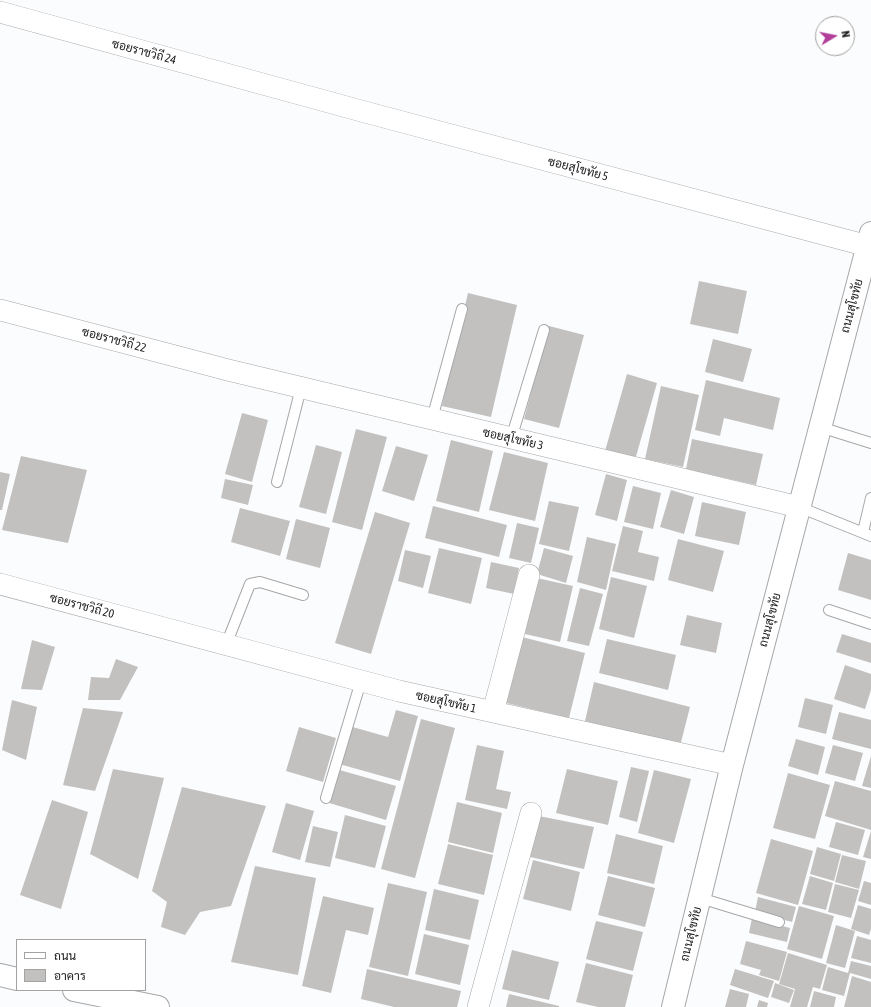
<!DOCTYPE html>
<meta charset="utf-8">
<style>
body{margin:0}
#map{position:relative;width:871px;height:1007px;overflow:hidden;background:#fafcfd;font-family:"Asap Condensed",Sarabun,sans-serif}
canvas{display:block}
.legend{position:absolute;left:16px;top:939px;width:130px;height:52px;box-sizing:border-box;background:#fff;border:1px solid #a3a3a4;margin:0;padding:5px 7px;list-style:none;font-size:12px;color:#1a1a1b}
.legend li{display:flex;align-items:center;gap:8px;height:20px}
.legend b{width:20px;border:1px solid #a3a3a4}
.north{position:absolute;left:815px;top:16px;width:40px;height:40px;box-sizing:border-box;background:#fff;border:1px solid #a3a3a4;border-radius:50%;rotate:80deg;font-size:11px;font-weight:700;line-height:16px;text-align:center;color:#1a1a1b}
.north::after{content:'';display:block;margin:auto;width:14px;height:18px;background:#b23f99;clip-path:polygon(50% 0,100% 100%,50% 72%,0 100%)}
</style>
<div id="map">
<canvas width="871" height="1007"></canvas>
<ul class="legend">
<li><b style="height:5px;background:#fff"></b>ถนน</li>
<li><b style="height:11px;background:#c3c1c0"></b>อาคาร</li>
</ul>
<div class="north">N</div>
</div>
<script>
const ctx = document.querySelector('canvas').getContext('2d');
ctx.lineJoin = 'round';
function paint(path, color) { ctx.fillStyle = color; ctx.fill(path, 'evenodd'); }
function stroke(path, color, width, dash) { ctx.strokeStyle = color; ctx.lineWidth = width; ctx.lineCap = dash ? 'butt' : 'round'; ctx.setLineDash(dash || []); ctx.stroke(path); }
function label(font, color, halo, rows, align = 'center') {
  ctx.font = font + ' "Asap Condensed",Sarabun,sans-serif'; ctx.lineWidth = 3; ctx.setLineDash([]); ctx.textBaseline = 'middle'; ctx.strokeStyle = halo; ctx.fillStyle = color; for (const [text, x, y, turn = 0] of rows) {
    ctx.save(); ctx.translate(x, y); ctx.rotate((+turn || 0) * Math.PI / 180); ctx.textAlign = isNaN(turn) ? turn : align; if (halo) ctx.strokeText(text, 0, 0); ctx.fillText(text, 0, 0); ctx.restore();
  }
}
paint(new Path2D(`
 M699 281 747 291 738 334 690 324Z
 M468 293 517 305 491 417 442 406Z
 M549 326 584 335 559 428 524 419Z
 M713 339 752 349 743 382 705 372Z
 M627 374 657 383 635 460 605 451Z
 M706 380 780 398 773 430 724 418 720 436 695 430Z
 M661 386 699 395 683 467 645 459Z
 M242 413 268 420 252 482 225 474Z
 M356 429 387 437 362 530 332 522Z
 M692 439 763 454 756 485 686 469Z
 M451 440 493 451 479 512 436 501Z
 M316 445 342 452 326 514 299 507Z
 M396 446 428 455 414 501 382 491Z
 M504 452 548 463 535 521 489 510Z
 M21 456 87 470 68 543 2 530Z
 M0 472 10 474 2 510H0Z
 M606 474 627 480 617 521 595 515Z
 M225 479 253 485 248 505 221 498Z
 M633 486 661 493 653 529 624 522Z
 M671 490 694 497 684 534 660 527Z
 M549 501 579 507 569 551 539 544Z
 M702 502 746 512 739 545 695 536Z
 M433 506 507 525 499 557 425 538Z
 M240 508 290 521 280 556 231 542Z
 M375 512 410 523 371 654 335 643Z
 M296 519 330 528 320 568 286 559Z
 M517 523 539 528 531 563 509 558Z
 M623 526 643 531 638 552 659 557 654 581 612 571Z
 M587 537 616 544 606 590 577 582Z
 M678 539 724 551 713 592 668 580Z
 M439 548 482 558 471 604 428 593Z
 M544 548 573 556 566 583 537 574Z
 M405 550 431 556 423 588 398 581Z
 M848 553 871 560V600L838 590Z
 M491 562 519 568 514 594 486 588Z
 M611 577 647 586 634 638 599 629Z
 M537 578 573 586 560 642 525 634Z
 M580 588 603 594 589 646 567 641Z
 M687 615 722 623 716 653 680 645Z
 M842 634 871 643V663L836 652Z
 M518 636 585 653 569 718 502 702Z
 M607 639 676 655 668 690 599 673Z
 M32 640 55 647 42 690 21 689Z
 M116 659 138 667 120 700H88L91 677 109 678Z
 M845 665 871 674V690L865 709 834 699Z
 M594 682 690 707 680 746 585 721Z
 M805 698 833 705 826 734 798 727Z
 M12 700 37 707 26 760 2 750Z
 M83 708 123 712 95 791 63 785Z
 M396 710 418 716 400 781 339 764 349 726 388 737Z
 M839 712 871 720V749L832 739Z
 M421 719 455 728 415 878 381 869Z
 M299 727 336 738 323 782 286 771Z
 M796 739 825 747 818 775 788 766Z
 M477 745 504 751 496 789 511 792 507 809 465 800Z
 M833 745 863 753 855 781 825 773Z
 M871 756V788L862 786Z
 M631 767 649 771 637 822 619 817Z
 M113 769 164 778 138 879 90 854Z
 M336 769 396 786 386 820 326 802Z
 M567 769 618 781 608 825 556 813Z
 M654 770 691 779 674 843 638 833Z
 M788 773 830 785 815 839 773 828Z
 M835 781 871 791V830L825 816Z
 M182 787 266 806 231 906 200 912 185 935 161 927 167 902 152 891Z
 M52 800 88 812 61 909 20 895Z
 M457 802 502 813 493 853 448 842Z
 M286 803 314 811 300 860 272 852Z
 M345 815 386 826 375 868 335 858Z
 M539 816 594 827 584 869 530 857Z
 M836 822 865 830 858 855 829 847Z
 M313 826 338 832 330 867 305 862Z
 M871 831V859L863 857Z
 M616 834 663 846 654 884 607 873Z
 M771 839 813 851 798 905 756 893Z
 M448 844 493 855 484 895 438 884Z
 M817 847 841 854 834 881 810 874Z
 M842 855 866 861 859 889 835 882Z
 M533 860 580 872 571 911 523 899Z
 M255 866 316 878 298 975 231 962Z
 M608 876 655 888 645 927 598 915Z
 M810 876 833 883 826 910 802 904Z
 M864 881 871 883V905L858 901Z
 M388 883 427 892 408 976 369 967Z
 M835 884 859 890 851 918 828 912Z
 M434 889 479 900 470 940 425 930Z
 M323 896 374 908 368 935 346 930 331 993 302 986Z
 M758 897 796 907 792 922 755 912Z
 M858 905 871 909V929L869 935 851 929Z
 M799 906 834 916 822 959 787 949Z
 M752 918 790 928 787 942 749 933Z
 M596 921 643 932 633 971 586 959Z
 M836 925 855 931 845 968 826 963Z
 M424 934 469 945 460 985 415 974Z
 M857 936 871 940V963L851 958Z
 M746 941 787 952 779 981 759 975 761 970 740 964Z
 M512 950 559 962 549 1000 502 989Z
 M788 953 827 965 820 989 813 987 807 1007H790L795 989 779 984Z
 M851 961 871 966V979L850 973 844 996 822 990 828 967 848 973Z
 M586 963 633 975 625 1007H598L576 1002Z
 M367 969 461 991 457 1007H394L361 999Z
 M735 969 774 981 768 998 730 985Z
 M852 976 871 982V1007H844Z
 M775 983 794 990 789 1003 771 997Z
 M730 989 749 994 746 1007H725Z
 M814 991 836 997 834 1007H810Z
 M509 994 559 1006V1007H506Z
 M759 1000 768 1003 767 1007H757Z`), '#c3c1c0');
const lane = new Path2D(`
 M432 419 462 309
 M820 427 871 443
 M511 439 544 330
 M277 482 301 388
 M799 507 871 536
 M863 532 871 498
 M829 610 871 624
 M226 645 250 584 260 582 303 595
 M326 798 361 681
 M700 898 779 922`);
const street = new Path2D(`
 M0 12 365 112 868 246
 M0 310 228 370 799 507
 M0 584 399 691 732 765
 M493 712 529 575
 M478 1007 531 813`);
const secondary = new Path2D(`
 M0 975 17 979
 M74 990 158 1007
 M673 1007 732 765 871 233`);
stroke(lane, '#a6a7a9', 12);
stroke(street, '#a6a7a9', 22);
stroke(secondary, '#a6a7a9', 24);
stroke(lane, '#fff', 10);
stroke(street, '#fff', 21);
stroke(secondary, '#fff', 22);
label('12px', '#1a1a1b', '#fff', [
 ["ซอยราชวิถี 24",144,52,15],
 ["ซอยสุโขทัย 5",578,169,15],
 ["ถนนสุโขทัย",852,306,-75],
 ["ซอยราชวิถี 22",114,340,15],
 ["ซอยสุโขทัย 3",513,439,13],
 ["ซอยราชวิถี 20",82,606,15],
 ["ถนนสุโขทัย",770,620,-75],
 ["ซอยสุโขทัย 1",446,702,13],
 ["ถนนสุโขทัย",691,934,-76]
]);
</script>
